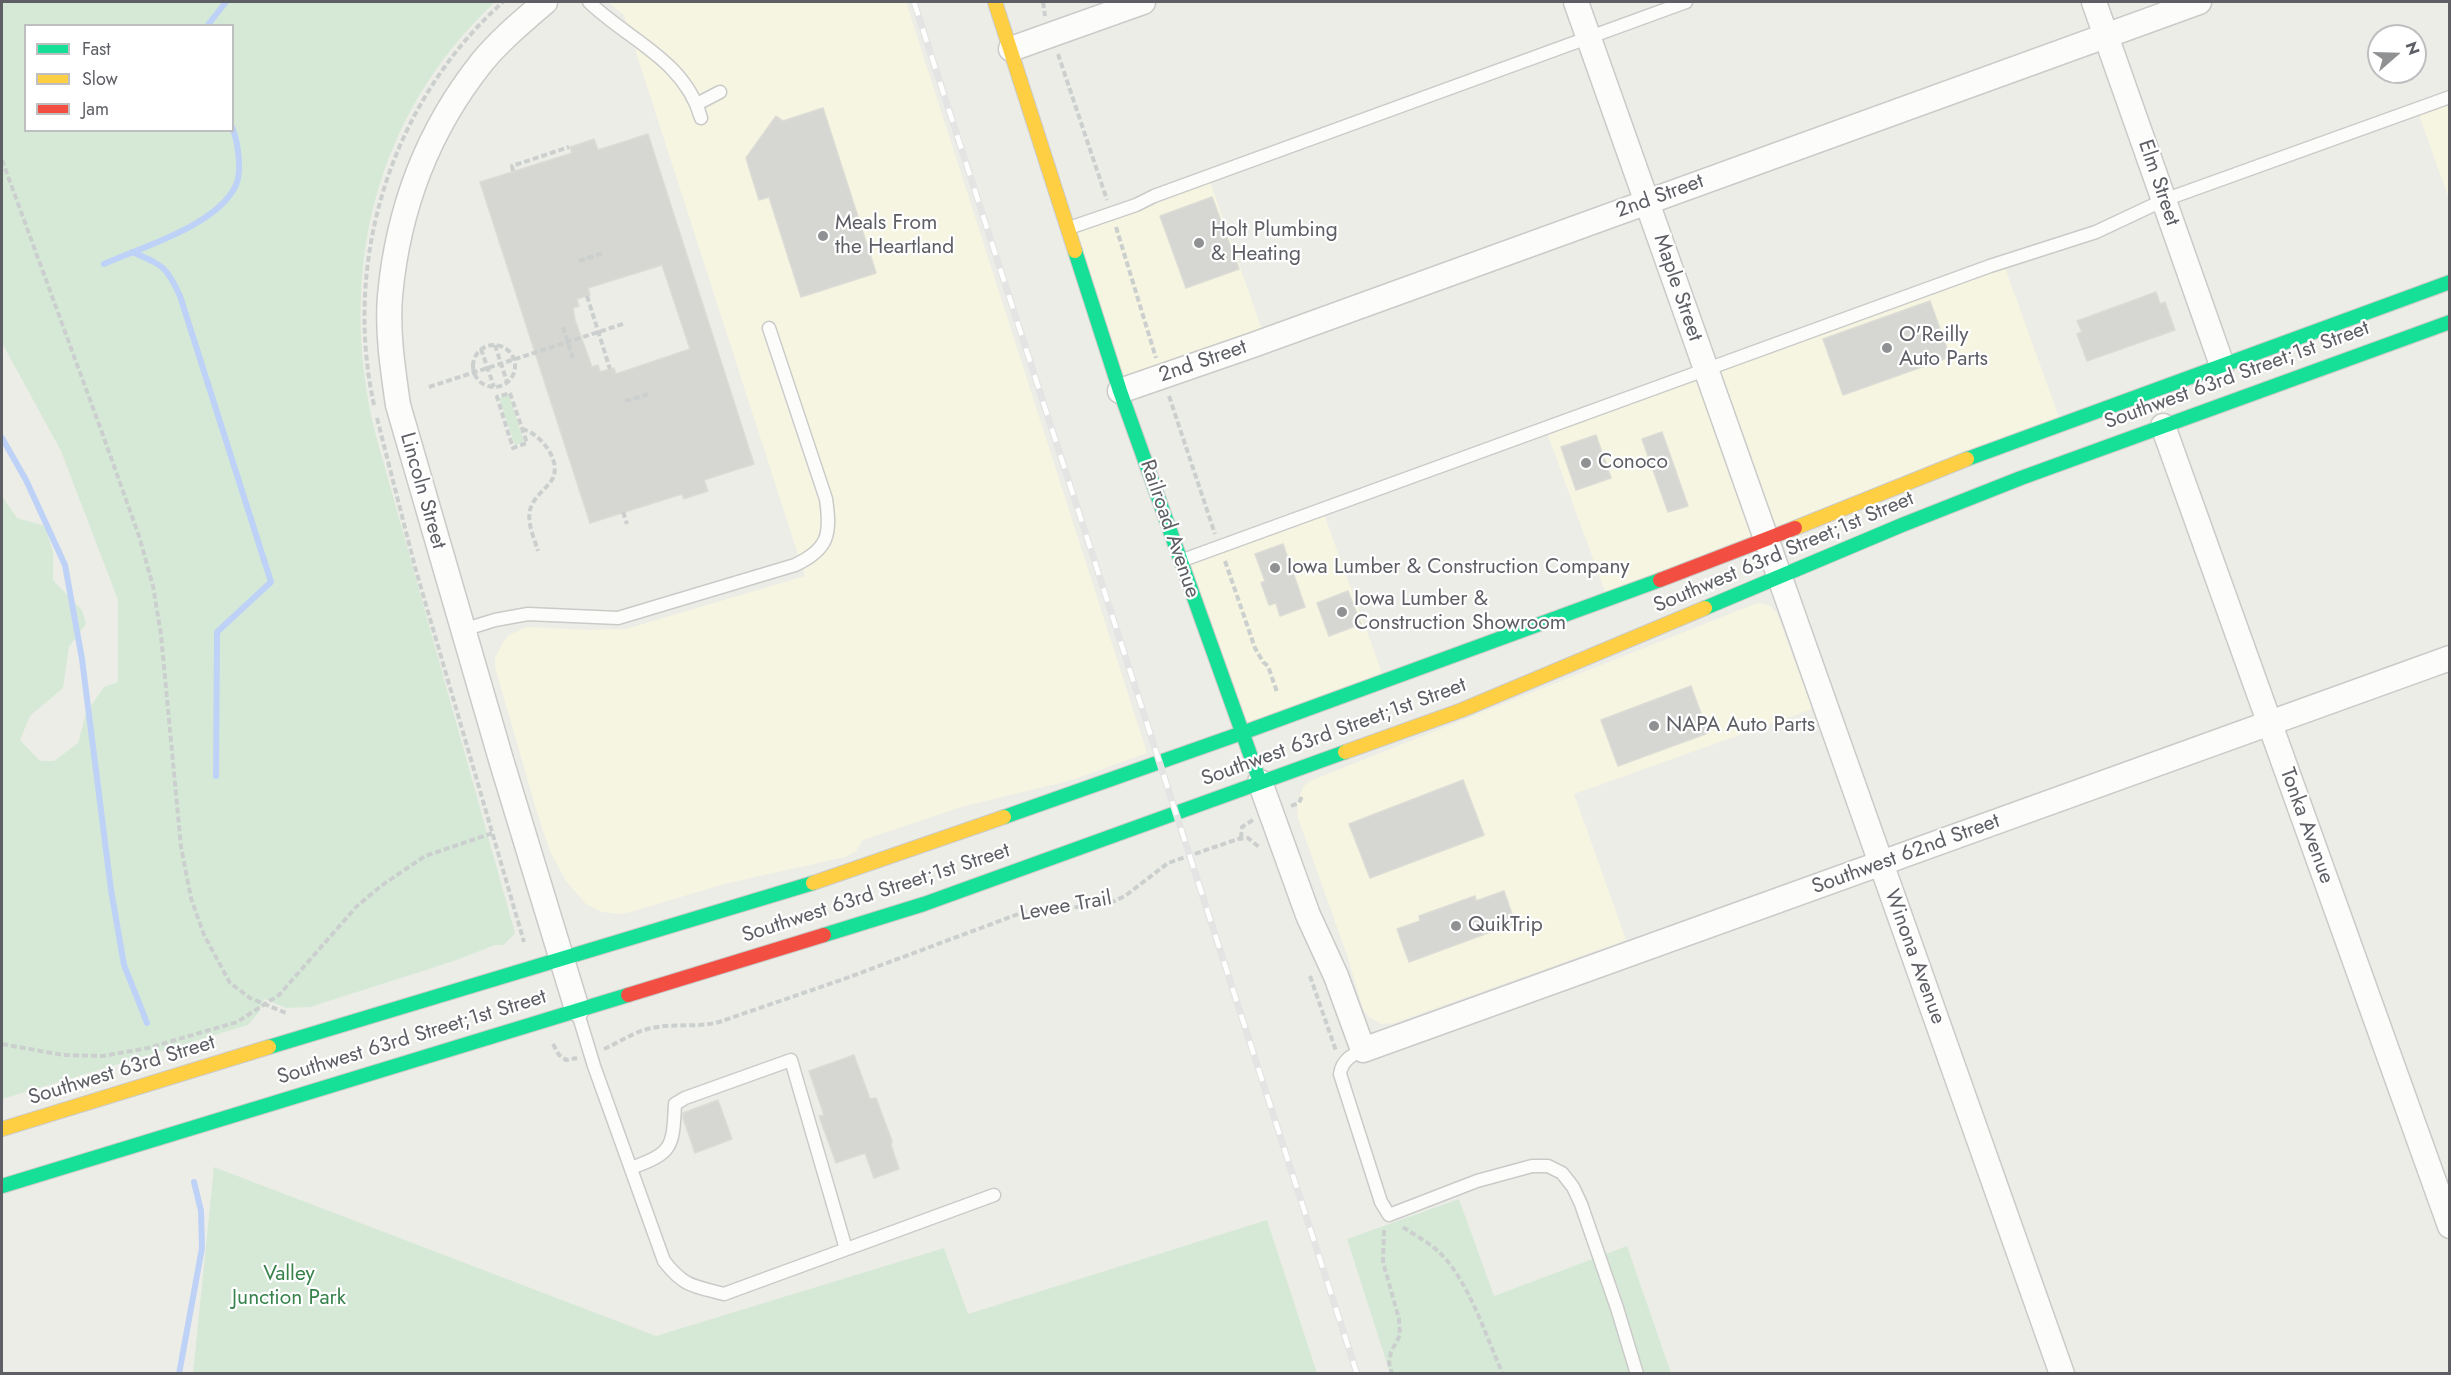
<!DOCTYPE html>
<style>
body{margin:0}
#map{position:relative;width:2451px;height:1375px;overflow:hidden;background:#edede7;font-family:Jost,sans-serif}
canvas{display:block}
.frame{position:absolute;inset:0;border:3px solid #5d5f65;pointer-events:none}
.legend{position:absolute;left:24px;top:24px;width:210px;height:108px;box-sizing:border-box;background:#fff;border:2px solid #bebfc1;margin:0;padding:8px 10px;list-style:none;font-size:18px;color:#5d5f65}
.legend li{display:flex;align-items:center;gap:12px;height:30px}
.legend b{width:30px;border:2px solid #bebfc1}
.north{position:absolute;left:2367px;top:24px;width:60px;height:60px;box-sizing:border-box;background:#fff;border:2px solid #bebfc1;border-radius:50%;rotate:70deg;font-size:16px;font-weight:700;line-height:24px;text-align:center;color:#5d5f65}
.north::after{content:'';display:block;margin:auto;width:21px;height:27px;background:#8f9192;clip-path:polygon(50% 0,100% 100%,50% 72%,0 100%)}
</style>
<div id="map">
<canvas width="2451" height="1375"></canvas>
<div class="frame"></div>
<ul class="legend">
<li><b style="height:8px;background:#16e098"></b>Fast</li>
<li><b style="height:8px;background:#ffcf43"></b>Slow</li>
<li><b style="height:8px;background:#f24e42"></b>Jam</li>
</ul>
<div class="north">N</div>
</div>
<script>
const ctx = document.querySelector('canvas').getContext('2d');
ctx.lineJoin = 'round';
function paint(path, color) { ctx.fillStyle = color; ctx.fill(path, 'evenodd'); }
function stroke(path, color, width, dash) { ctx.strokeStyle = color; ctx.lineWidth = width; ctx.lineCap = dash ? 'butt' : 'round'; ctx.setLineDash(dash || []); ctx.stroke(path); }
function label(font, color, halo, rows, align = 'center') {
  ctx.font = font + ' Jost,sans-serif'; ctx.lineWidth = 4.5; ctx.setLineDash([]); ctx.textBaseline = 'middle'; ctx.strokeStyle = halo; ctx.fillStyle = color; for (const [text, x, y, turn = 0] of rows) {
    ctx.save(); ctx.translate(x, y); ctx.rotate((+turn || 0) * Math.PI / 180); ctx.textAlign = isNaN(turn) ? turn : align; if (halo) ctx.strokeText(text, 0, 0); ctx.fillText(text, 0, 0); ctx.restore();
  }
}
paint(new Path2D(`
 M608 2H906L1147 753 1072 780 961 807 863 840 856 851 845 857 724 884 634 911 620 914 602 912 586 904 566 881 550 851 539 819 495 667V658L503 642 509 635 527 627 588 630 626 629 805 576 624 15Z
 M2449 97V199L2417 109Z
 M1208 176 1266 341 1120 391 1069 228Z
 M2003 262 2061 423 1608 600 1545 427Z
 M1322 509 1385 681 1242 733 1181 561Z
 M1757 603 1769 605 1777 613 1812 709 1574 794 1626 940 1394 1023 1381 1024 1368 1016 1363 1009 1347 955 1298 818 1297 801 1304 786 1310 781Z`), '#f6f5e1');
paint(new Path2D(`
 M2 2H495C374 115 337 273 375 432L515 933 504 945H495L454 961 310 1007 286 1008 264 999 259 1012 248 1025 2 1099V496L17 518 45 526 53 552V580L82 610 86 624 69 647 63 688 30 716 20 740 40 761H54L78 743 86 713 104 687 118 682V600L61 451 2 343ZM26 26H232V130H26Z
 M509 395 524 442 515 445 499 398Z
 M214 1167 656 1336 944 1248 968 1314 1267 1220 1317 1373H193Z
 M1459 1199 1494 1296 1627 1246 1671 1373H1390L1347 1239Z`), '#d6e9d7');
stroke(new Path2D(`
 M207 26 226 2
 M132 252C162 265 166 265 180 296L271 582 217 632 216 776
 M104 264C142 247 218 225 236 185 242 171 238 141 232 127
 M2 438 26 480 65 565 82 659 111 890 124 965 147 1023
 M179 1374 202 1248 201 1211 194 1182`), '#bdd2f6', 6);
const building = new Path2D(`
 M823 108 876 273 801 297 769 197 759 200 746 158 776 116 783 121Z
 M648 134 754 464 704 480 708 491 684 499 682 494 590 523 480 182 572 153 570 147 594 139 598 150ZM662 265 690 349 616 374 614 368 600 372 598 365 592 367 575 320 573 308 579 306 577 299 590 295 588 288Z
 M1212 197 1239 269 1186 288 1160 216Z
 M2156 292 2160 304 2165 302 2175 330 2087 361 2077 334 2082 332 2077 321Z
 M1930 301 1950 357 1843 395 1823 339Z
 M1662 432 1688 506 1668 512 1642 439Z
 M1596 435 1611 478 1576 490 1561 447Z
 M1283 544 1305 607 1280 616 1276 603 1269 605 1261 583 1265 581 1255 554Z
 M1348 591 1361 624 1329 636 1317 603Z
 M1691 686 1708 733 1618 766 1601 720Z
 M1463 780 1484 835 1370 878 1349 824Z
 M1504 891 1515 923 1409 962 1397 929 1420 921 1419 916 1475 896 1476 901Z
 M854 1055 870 1099 876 1098 892 1141 891 1145 899 1169 874 1178 865 1153 836 1163 819 1116 824 1115 809 1071Z
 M718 1100 732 1139 695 1153 683 1118V1113Z`);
paint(building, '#d6d6d2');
stroke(building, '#dcdcd6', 1.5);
const lane = new Path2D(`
 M589 2C628 40 685 60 701 118
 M697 104 720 92
 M1069 228 1136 205 1154 196 1686 2
 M1183 560 1990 266 2096 232 2164 200 2450 97
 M463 630 495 620 528 614 618 618 795 565C829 549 831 534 826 499L769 328
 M577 1010 594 1066 664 1261C684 1287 694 1286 724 1294L994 1195
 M1363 1050C1352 1055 1342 1060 1340 1074L1381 1202 1389 1215 1477 1181 1532 1166H1548L1562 1173 1573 1187 1581 1204 1617 1308 1637 1374
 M631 1168C673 1153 673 1147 675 1104L685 1098 791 1060 846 1249`);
const street = new Path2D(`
 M545 2C523 21 500 40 482 62 427 131 398 208 390 296 387 332 393 370 398 405L502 763 577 1009
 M1576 2 2062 1374
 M2094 2 2222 365
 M1011 49 1143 2
 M1120 391 1253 345 2199 2
 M2163 426 2450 1226
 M1260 782 1308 915 1336 976 1363 1050 2450 658`);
const fast = new Path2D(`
 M1075 251 1120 391 1260 782
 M1967 459 2450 282
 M1705 608 1902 525 2021 478 2450 322
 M1004 817 1242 733 1660 580
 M824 935 924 904 1345 752
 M269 1047 813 883
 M2 1186 628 995`);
const slow = new Path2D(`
 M995 2 1075 251
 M1795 528 1967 459
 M1345 752 1462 710 1705 608
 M813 883 1004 817
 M2 1129 269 1047`);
const jam = new Path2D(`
 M1660 580 1795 528
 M628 995 824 935`);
stroke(lane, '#cacbc9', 15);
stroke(street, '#cacbc9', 27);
stroke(fast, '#cacac9', 16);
stroke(slow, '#cacac9', 16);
stroke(jam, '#cacac9', 16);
stroke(new Path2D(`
 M1043 2 1045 16
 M1058 54 1107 200
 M2 160 104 438 139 536 153 586 161 635 181 847 191 898 204 935 230 983 250 998 286 1013
 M513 171 512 166 569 147
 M1116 227 1156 358
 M579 261 603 253
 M587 296 610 369
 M563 327 573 358
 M473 366a21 21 0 1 1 42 0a21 21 0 1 1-42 0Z
 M495 345 507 382
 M481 349 494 387
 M429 387 626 323
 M510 393 527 443 513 448 497 397Z
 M1169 396 1215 534
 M625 401 649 394
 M374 405C342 259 392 101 503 2
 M377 418 415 567 524 942
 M522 429C539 433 559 457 554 475 551 487 534 494 530 510 527 523 534 538 538 551
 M623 512 627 524
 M1225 561 1255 648 1263 662 1268 666 1277 692
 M1291 806 1299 803 1302 796
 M1241 838 1242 827 1253 820
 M1310 976 1336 1051
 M2 1044 63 1055 103 1056 148 1048 237 1022 279 995 357 906 381 886 425 856 493 833
 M553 1044 559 1055 566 1060 577 1058
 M604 1049C620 1042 635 1031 652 1028 675 1023 697 1028 719 1022L844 979 1013 916 1027 911 1101 905 1112 902 1125 896 1168 863 1238 839 1248 838 1259 847
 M1403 1227C1414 1235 1427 1241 1438 1251 1469 1280 1485 1335 1503 1374
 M1384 1230 1383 1262 1399 1319 1400 1335 1391 1352 1389 1363 1392 1374`), '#cbcfce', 4, [6, 3]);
stroke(lane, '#fcfcfb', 12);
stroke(street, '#fcfcfb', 24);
stroke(fast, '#16e098', 14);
stroke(slow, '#ffcf43', 14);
stroke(jam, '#f24e42', 14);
const rail = new Path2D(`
 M914 2 1357 1374`);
stroke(rail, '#e4e4e4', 7);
stroke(rail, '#fff', 4.5, [14]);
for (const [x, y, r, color] of [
 [823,236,6,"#8f9192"],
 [1199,243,6,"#8f9192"],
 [1887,348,6,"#8f9192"],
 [1586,463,6,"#8f9192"],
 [1275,568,6,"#8f9192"],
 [1342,612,6,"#8f9192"],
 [1654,726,6,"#8f9192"],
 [1456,926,6,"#8f9192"]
]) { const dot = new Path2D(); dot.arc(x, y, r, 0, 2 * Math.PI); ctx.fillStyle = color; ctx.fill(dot); stroke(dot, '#fff', 2); }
label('21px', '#5d5f65', '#fff', [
 ["Elm Street",2158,183,71],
 ["2nd Street",1660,197,-20],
 ["Maple Street",1677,288,71],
 ["2nd Street",1203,362,-19],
 ["Southwest 63rd Street;1st Street",2237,376,-20],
 ["Lincoln Street",422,491,74],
 ["Railroad Avenue",1169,529,71],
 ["Southwest 63rd Street;1st Street",1784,553,-23],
 ["Southwest 63rd Street;1st Street",1334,733,-20],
 ["Tonka Avenue",2306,826,70],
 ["Southwest 62nd Street",1906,855,-20],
 ["Southwest 63rd Street;1st Street",876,894,-18],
 ["Levee Trail",1066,907,-10],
 ["Winona Avenue",1914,957,70],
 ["Southwest 63rd Street;1st Street",412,1038,-17],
 ["Southwest 63rd Street",122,1071,-17]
]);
label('21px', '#5d5f65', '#fff', [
 ["Meals From",835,224],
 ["the Heartland",835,248],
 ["Holt Plumbing",1211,231],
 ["& Heating",1211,255],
 ["O'Reilly",1899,336],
 ["Auto Parts",1899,360],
 ["Conoco",1598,463],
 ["Iowa Lumber & Construction Company",1287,568],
 ["Iowa Lumber &",1354,600],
 ["Construction Showroom",1354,624],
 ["NAPA Auto Parts",1666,726],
 ["QuikTrip",1468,926]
], 'left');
label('21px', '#37824b', '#fff', [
 ["Valley",289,1275],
 ["Junction Park",289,1299]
]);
</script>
